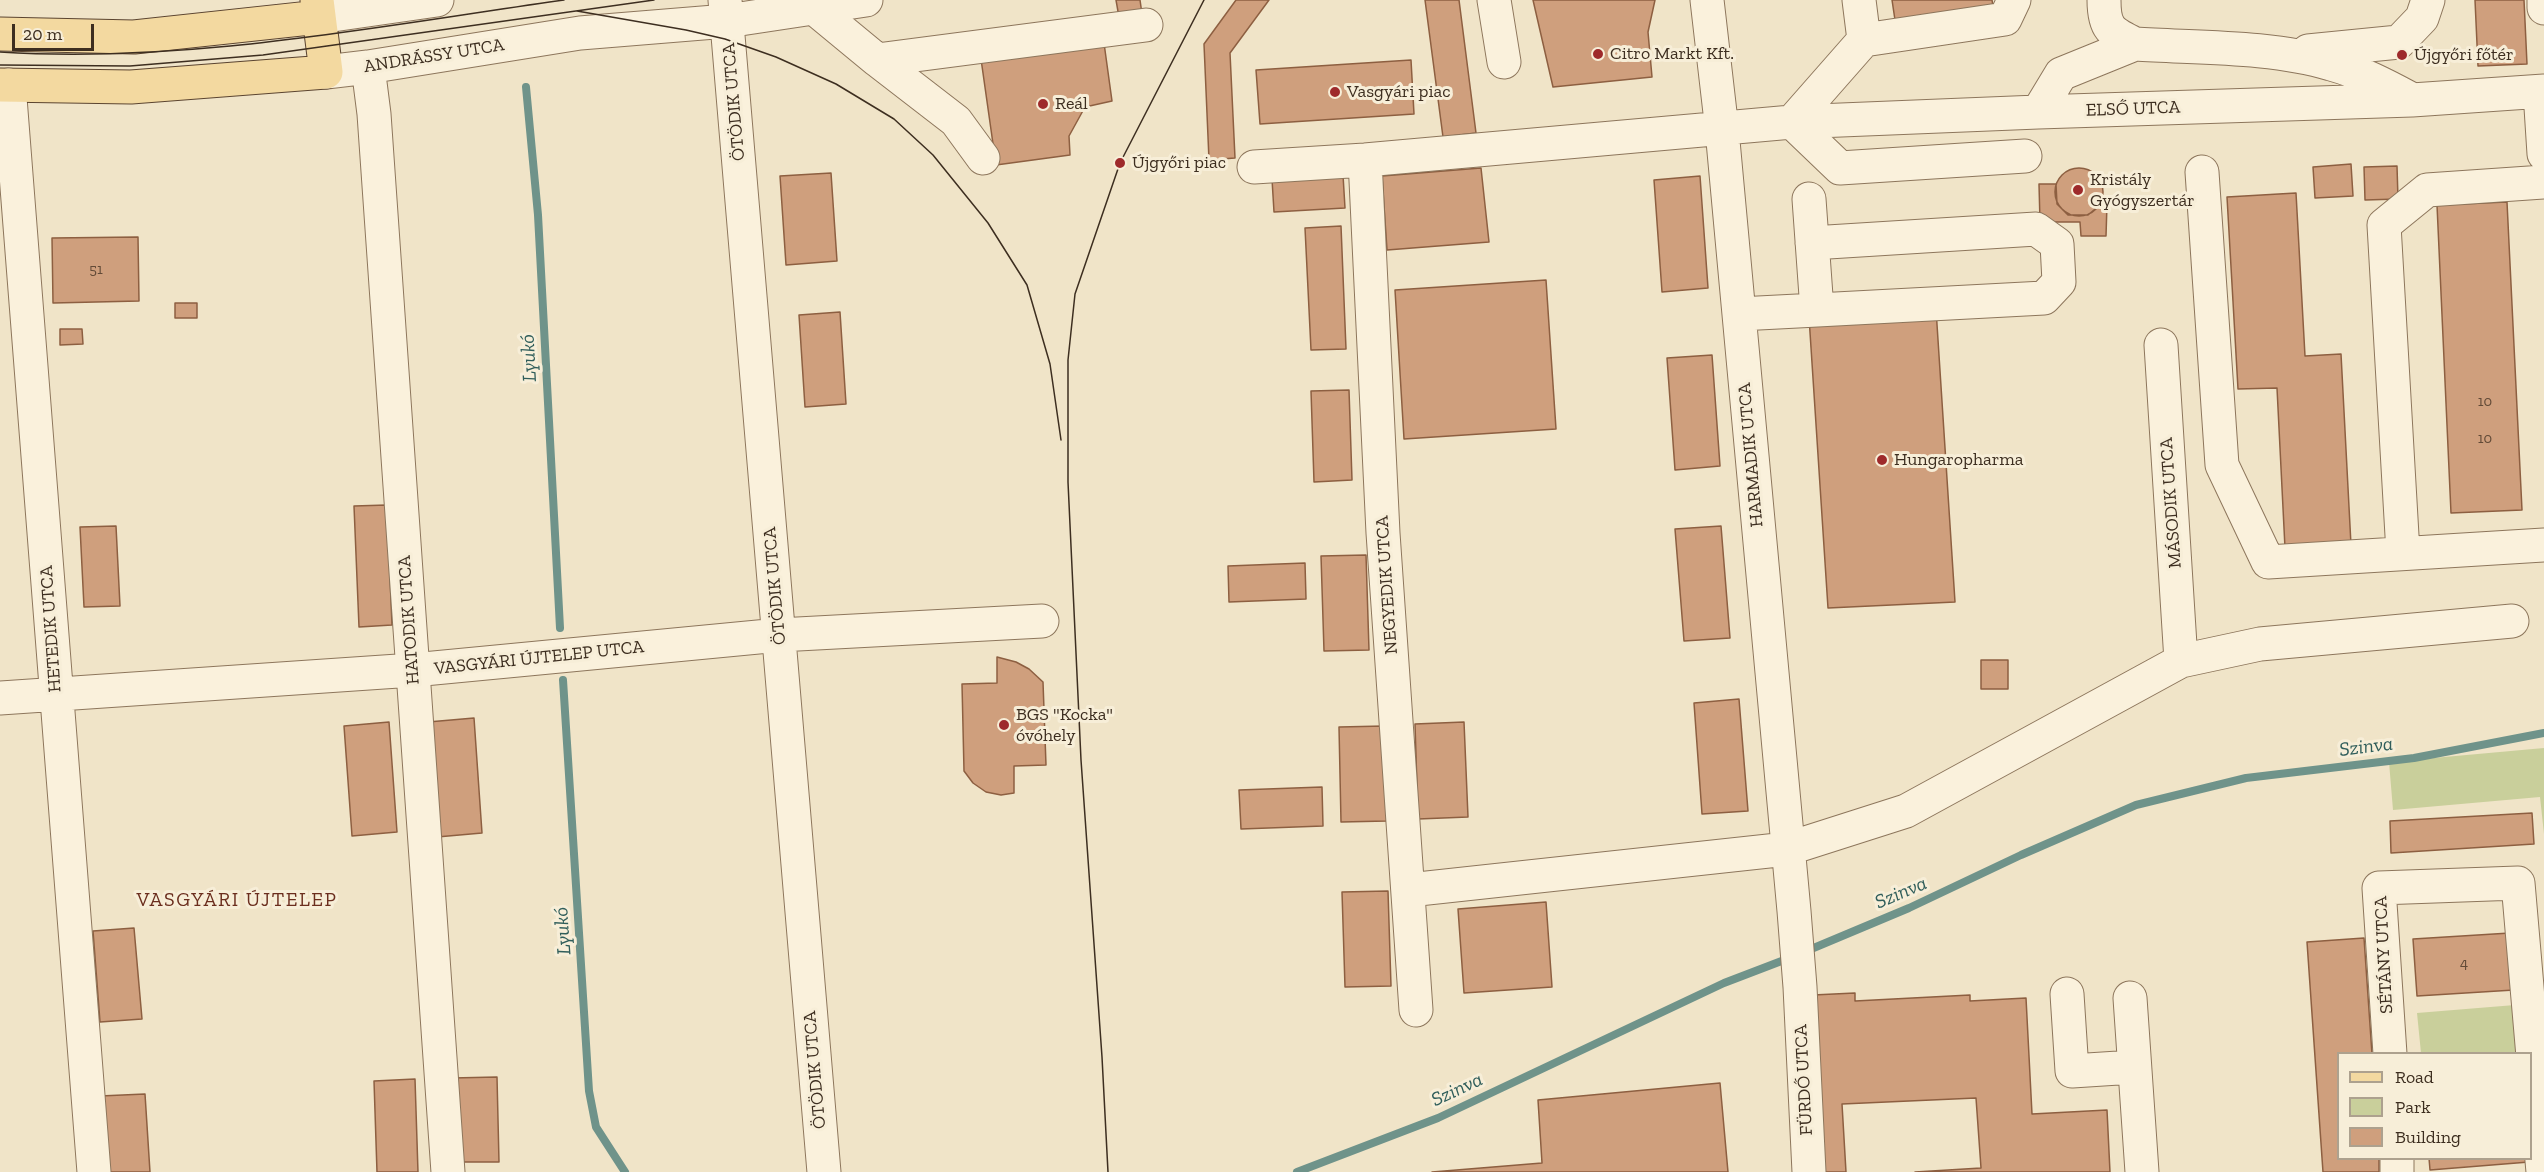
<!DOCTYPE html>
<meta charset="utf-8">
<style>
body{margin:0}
#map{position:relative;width:2544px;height:1172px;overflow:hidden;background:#f0e4c8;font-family:"Zilla Slab",serif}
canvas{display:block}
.legend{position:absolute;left:2337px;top:1052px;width:195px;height:108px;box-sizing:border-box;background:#f7eed8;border:2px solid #ada18e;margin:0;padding:8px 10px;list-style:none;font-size:18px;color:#3d2e20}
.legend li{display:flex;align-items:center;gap:12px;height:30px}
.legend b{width:30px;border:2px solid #ada18e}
.scale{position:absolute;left:12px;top:24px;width:82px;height:27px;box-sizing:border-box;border:3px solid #3d2e20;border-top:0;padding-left:8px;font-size:18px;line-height:21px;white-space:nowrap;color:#3d2e20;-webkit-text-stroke:4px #f7eed8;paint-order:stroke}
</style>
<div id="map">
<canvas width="2544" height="1172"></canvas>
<ul class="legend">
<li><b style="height:8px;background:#f3d9a0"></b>Road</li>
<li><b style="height:16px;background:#c9cf9b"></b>Park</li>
<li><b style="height:16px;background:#cf9f7d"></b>Building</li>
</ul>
<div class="scale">20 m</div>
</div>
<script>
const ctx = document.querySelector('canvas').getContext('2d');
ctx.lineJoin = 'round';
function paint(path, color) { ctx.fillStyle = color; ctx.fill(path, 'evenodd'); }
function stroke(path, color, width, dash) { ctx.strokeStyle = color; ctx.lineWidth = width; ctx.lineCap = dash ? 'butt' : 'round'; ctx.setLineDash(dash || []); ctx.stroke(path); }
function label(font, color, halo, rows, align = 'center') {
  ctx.font = font + ' "Zilla Slab",serif'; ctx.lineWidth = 6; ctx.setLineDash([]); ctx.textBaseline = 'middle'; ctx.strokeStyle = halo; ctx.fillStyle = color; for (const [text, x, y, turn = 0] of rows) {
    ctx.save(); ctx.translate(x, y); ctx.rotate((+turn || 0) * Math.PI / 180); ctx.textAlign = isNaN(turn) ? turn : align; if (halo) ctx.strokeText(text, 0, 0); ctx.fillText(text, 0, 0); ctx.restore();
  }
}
paint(new Path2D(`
 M2544 748V834L2540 797 2393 810 2389 762Z
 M2515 1005 2519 1053H2421L2417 1013Z`), '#c9cf9b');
stroke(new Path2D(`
 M526 87 538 215 560 628
 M563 680 589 1091 596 1127 625 1172
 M1804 952 1909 908 2021 855 2136 805 2246 778 2414 758 2544 733
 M1297 1172 1438 1118 1724 983 1792 957`), '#6f938a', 8);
const building = new Path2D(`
 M1116 0H1140L1142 14 1119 17Z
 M1236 0H1269L1230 53 1235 158 1209 160 1204 44Z
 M1425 0H1459L1476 133 1443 137Z
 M1533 0H1655L1648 32 1652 77 1553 87Z
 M1892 0H1992L1993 6 1895 20Z
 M2475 0H2524L2527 64 2478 66Z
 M1104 43 1112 101 1085 107 1069 136 1070 155 996 165 981 59Z
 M1411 60 1414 114 1260 124 1256 70Z
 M2351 164 2353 196 2315 198 2313 167Z
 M2397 166 2398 199 2365 200 2364 167Z
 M1481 168 1489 242 1387 250 1382 176Z
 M2055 192a24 24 0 1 1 48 0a24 24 0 1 1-48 0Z
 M831 173 837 261 786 265 780 176Z
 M1343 175 1345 208 1274 212 1272 179Z
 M1700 176 1708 288 1662 292 1654 180Z
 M2039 184H2056L2057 204 2068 215H2088L2101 204H2107L2106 236H2081L2080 222H2040Z
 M2296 193 2305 356 2341 354 2351 545 2285 548 2277 388 2238 389 2227 197Z
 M2507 202 2522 510 2451 513 2437 205Z
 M1341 226 1346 349 1311 350 1305 228Z
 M138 237 139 301 53 303 52 238Z
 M1546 280 1556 429 1404 439 1395 290Z
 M175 303H197V318H175Z
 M1936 309 1955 602 1828 608 1809 317Z
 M840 312 846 404 805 407 799 315Z
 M60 329H82L83 344 60 345Z
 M1712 355 1720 466 1675 470 1667 358Z
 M1349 390 1352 480 1314 482 1311 391Z
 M387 505 392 625 359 627 354 506Z
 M116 526 120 606 84 607 80 527Z
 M1721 526 1730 638 1684 641 1675 529Z
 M1366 555 1369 650 1324 651 1321 556Z
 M1305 563 1306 599 1229 602 1228 566Z
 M997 657 1016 662 1029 669 1043 682 1046 765 1014 766V793L1001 795 986 792 973 783 964 771 962 684 997 683Z
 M1981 660H2008V689H1981Z
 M1739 699 1748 811 1702 814 1694 703Z
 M474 718 482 833 437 837 428 722Z
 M389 722 397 832 352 836 344 726Z
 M1464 722 1468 817 1418 819 1415 724Z
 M1384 726 1387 821 1341 822 1339 727Z
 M1322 787 1323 826 1241 829 1239 790Z
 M2532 813 2534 844 2391 853 2390 821Z
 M1388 891 1391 986 1345 987 1342 892Z
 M1546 902 1552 987 1464 993 1458 909Z
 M134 928 142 1019 100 1022 93 931Z
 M2510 933 2514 990 2417 996 2413 939Z
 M2364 938 2372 1054H2338V1158H2379V1172H2323L2307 942Z
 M1855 993V1001L1970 995V1001L2026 998 2032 1114 2107 1110 2110 1172H1915L1981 1168 1976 1098 1842 1104 1846 1172H1823L1813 995Z
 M497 1077 499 1162H454L452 1078Z
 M415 1079 418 1172H377L374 1081Z
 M1720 1083 1728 1172H1432L1542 1163 1538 1100Z
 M145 1094 150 1172H105L100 1096Z
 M2429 1158H2528L2529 1162 2430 1170Z`);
paint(building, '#cf9f7d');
stroke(building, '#8d5f41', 1.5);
const minor = new Path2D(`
 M725 0 824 1172
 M1494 0 1504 62
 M1707 0 1722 130 1794 911 1800 987 1809 1172
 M1859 0 1864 40
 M2104 0C2104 29 2111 32 2135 44 2197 48 2273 46 2331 64 2360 72 2385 85 2411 99
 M2544 0V8
 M814 8 877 60 1146 25
 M319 17 437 0
 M2308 51 2399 42 2422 18 2428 0
 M877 60 956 121 983 158
 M368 67 374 114 448 1172
 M326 72 368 67 580 33 727 21 866 0
 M9 85 94 1172
 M2540 92 2544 154
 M2038 112 2061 74 2135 44
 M1792 122 1864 40 2005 19 2014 0
 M1792 122 1840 168 2025 156
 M1365 160 1383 533 1416 1010
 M1254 167 1365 160 1792 122 2038 112 2412 100 2544 91
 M2202 172 2222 465 2268 562 2544 545
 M1812 243 2036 229 2057 244 2059 282 2044 298 1817 310
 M1739 314 1817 310 1809 199
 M2161 345 2181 661
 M2403 553 2384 225 2427 190 2544 182
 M0 698 413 670 779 635 1042 621
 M1409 890 1787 849 1906 811 2181 661 2260 644 2512 621
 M2067 994 2072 1071 2134 1067
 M2130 998 2142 1172
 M2390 1054 2379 888 2518 883 2543 1172
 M2397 1158V1172`);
const major = new Path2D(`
 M0 34 134 37 319 17
 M0 85 131 87 326 72 317 0`);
stroke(minor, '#8d765c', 35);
stroke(major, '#5b4430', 35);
stroke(minor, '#faf1dc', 33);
stroke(major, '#f3d9a0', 33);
stroke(new Path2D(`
 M577 11 686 30 725 39 776 57 836 84 894 119 933 155 988 223 1027 285 1050 364 1061 440
 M0 52C189 64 378 26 564 0
 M0 65 130 66 263 55 654 0
 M1108 1172 1102 1057 1081 760 1068 482V360L1075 294 1120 163 1204 0`), '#3d2e20', 1.5);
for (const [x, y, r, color] of [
 [1598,54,6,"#9e2a2b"],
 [2402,55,6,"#9e2a2b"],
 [1335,92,6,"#9e2a2b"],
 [1043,104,6,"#9e2a2b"],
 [1120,163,6,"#9e2a2b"],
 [2078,190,6,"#9e2a2b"],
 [1882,460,6,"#9e2a2b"],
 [1004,725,6,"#9e2a2b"]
]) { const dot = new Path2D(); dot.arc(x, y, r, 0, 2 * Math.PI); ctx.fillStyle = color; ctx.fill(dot); stroke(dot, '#f7eed8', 2); }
label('15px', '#624a37', null, [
 ["51",96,270],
 ["10",2485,402],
 ["10",2485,439],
 ["4",2464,964]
]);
label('18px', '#3d2e20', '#f7eed8', [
 ["Citro Markt Kft.",1610,54],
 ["Újgyőri főtér",2414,55],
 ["Vasgyári piac",1347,92],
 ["Reál",1055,104],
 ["Újgyőri piac",1132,163],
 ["Kristály",2090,180],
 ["Gyógyszertár",2090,201],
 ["Hungaropharma",1894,460],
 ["BGS \"Kocka\"",1016,715],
 ["óvóhely",1016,736]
], 'left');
label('18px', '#3d2e20', '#f7eed8', [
 ["ANDRÁSSY UTCA",434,56,-9],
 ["ÖTÖDIK UTCA",734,102,-95],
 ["ELSŐ UTCA",2133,109,-2],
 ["HARMADIK UTCA",1751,455,-95],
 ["MÁSODIK UTCA",2171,503,-94],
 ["NEGYEDIK UTCA",1387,585,-94],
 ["ÖTÖDIK UTCA",775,586,-95],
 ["HATODIK UTCA",409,620,-94],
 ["HETEDIK UTCA",51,629,-94],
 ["VASGYÁRI ÚJTELEP UTCA",539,658,-6],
 ["SÉTÁNY UTCA",2384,955,-93],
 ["ÖTÖDIK UTCA",815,1070,-95],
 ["FÜRDŐ UTCA",1804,1080,-93]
]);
label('italic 20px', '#2f5d5a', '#f7eed8', [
 ["Lyukó",529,358,-93],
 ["Szinva",2366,747,-7],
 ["Szinva",1901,893,-23],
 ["Lyukó",563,931,-94],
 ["Szinva",1457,1090,-25]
]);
ctx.letterSpacing = '1.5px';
label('20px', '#6b2e1e', '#f7eed8', [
 ["VASGYÁRI ÚJTELEP",237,900]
]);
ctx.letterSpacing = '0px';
</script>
